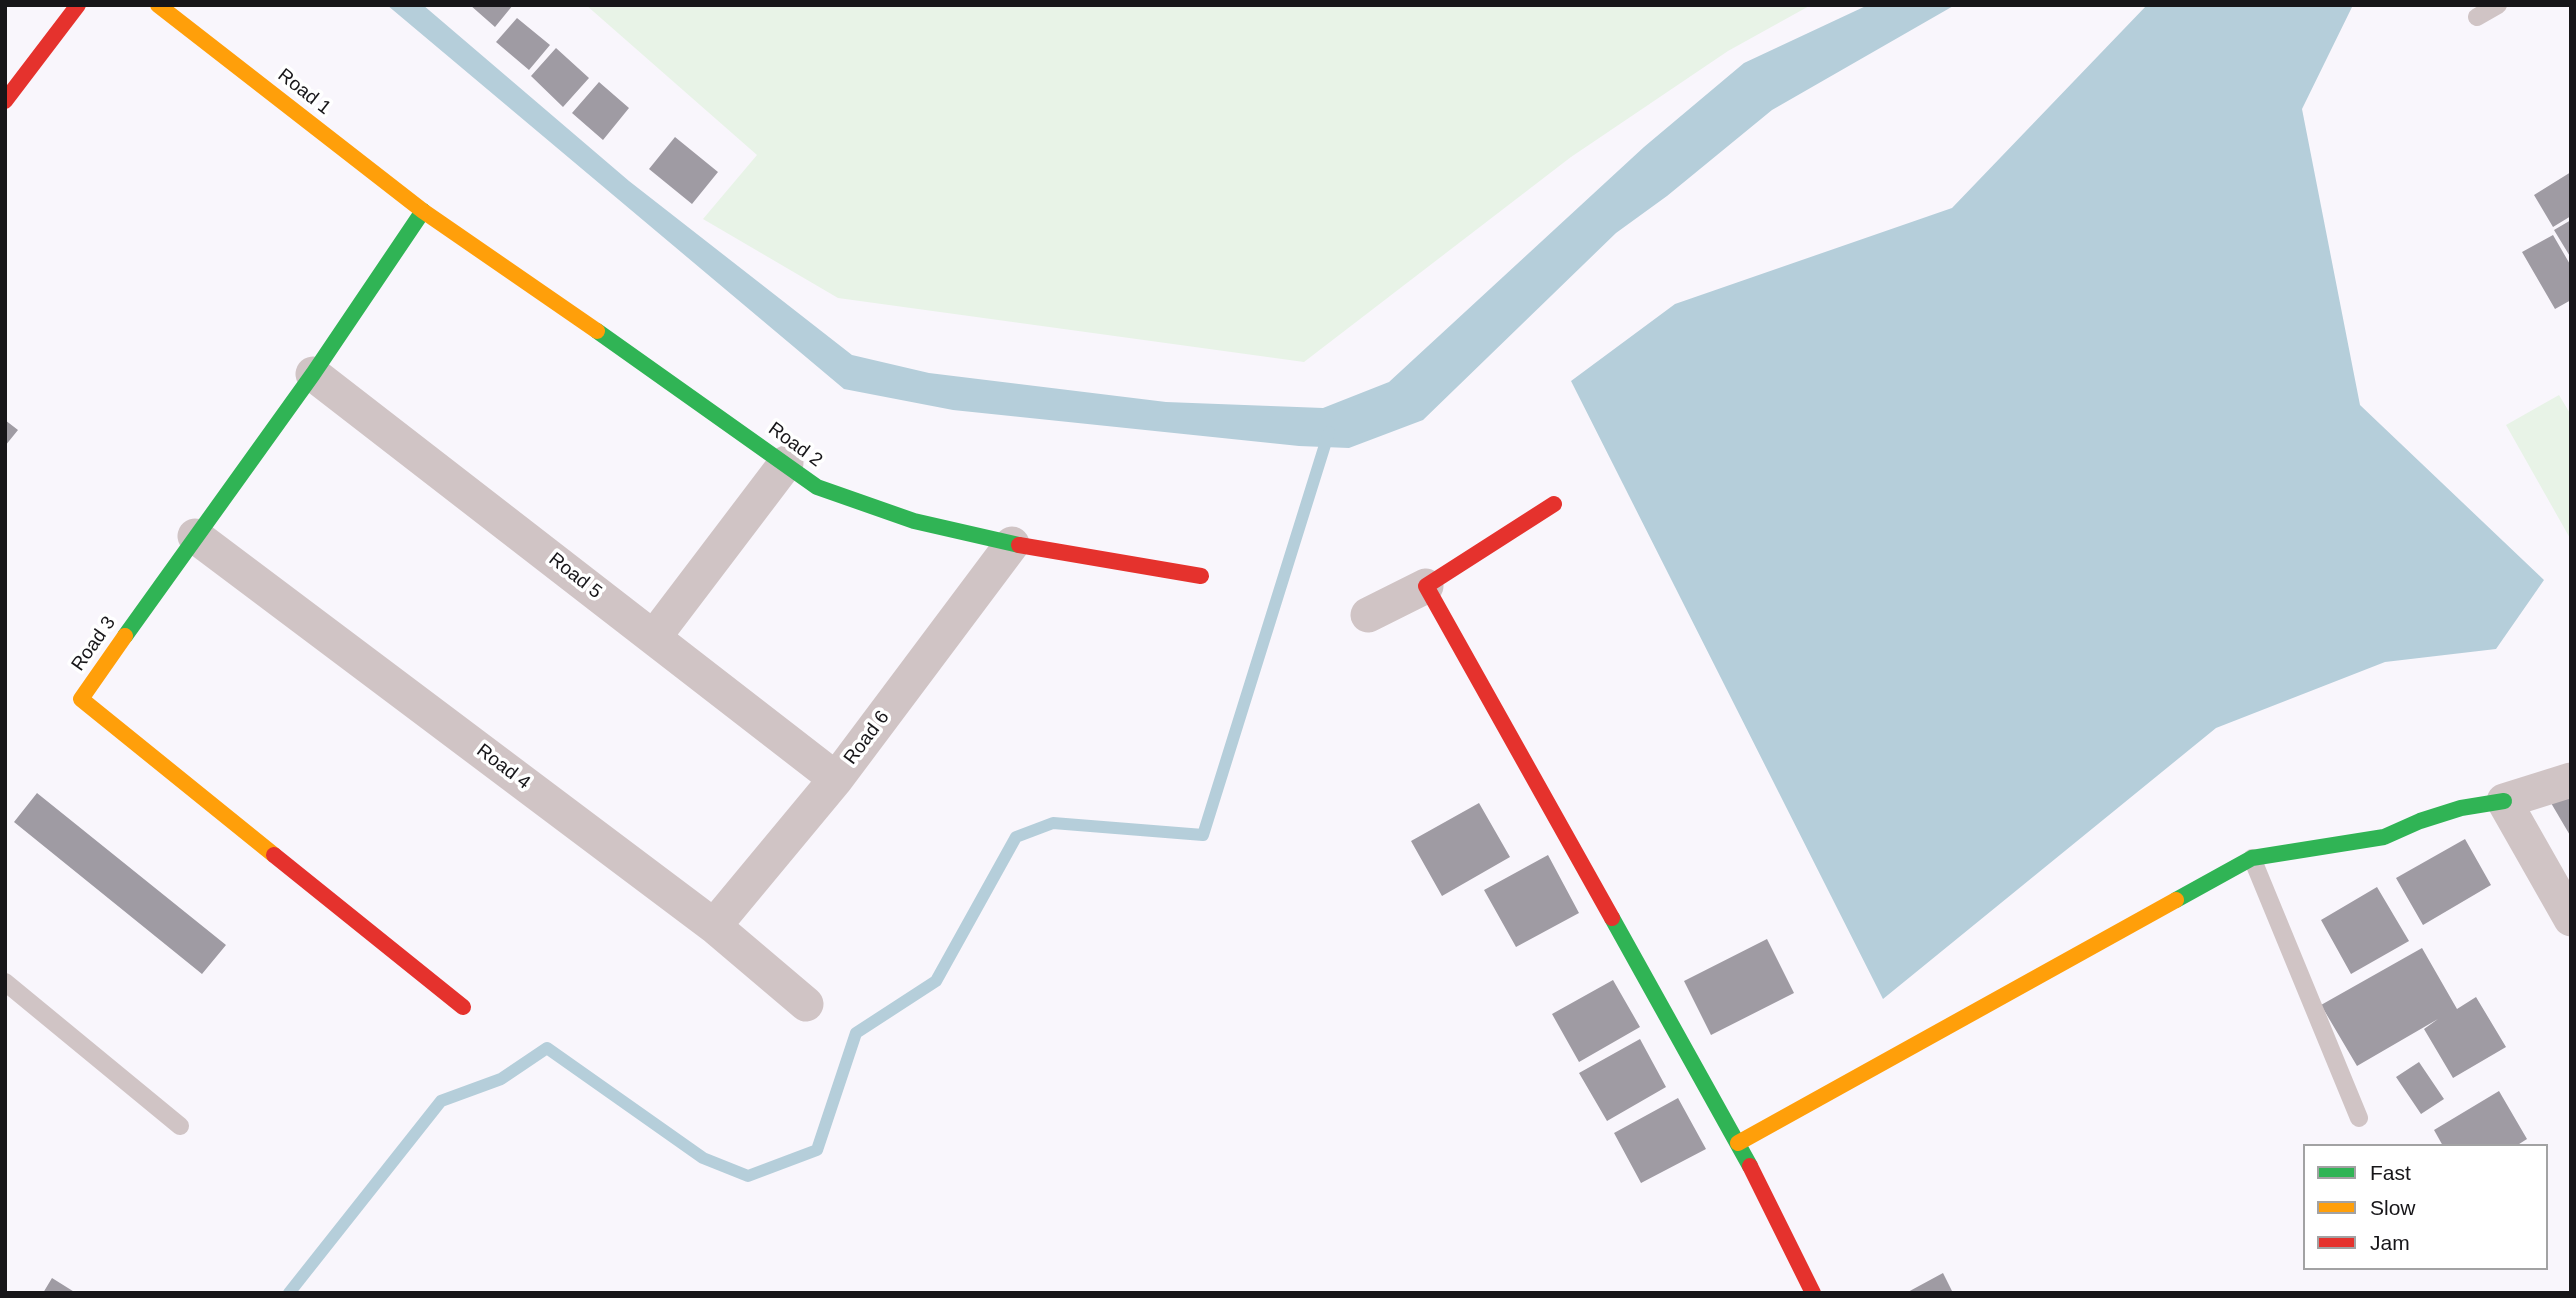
<!DOCTYPE html>
<style>
body{margin:0}
#map{position:relative;width:2576px;height:1298px;overflow:hidden;background:#f9f6fc;font-family:Arial,sans-serif}
canvas{display:block}
.frame{position:absolute;inset:0;border:7px solid #171619;pointer-events:none}
.legend{position:absolute;left:2303px;top:1144px;width:245px;height:126px;box-sizing:border-box;background:#fff;border:2px solid #a2a2a3;margin:0;padding:9px 12px;list-style:none;font-size:21px;color:#171619}
.legend li{display:flex;align-items:center;gap:14px;height:35px}
.legend b{width:35px;border:2px solid #a2a2a3}
</style>
<div id="map">
<canvas width="2576" height="1298"></canvas>
<div class="frame"></div>
<ul class="legend">
<li><b style="height:9px;background:#30b455"></b>Fast</li>
<li><b style="height:9px;background:#ff9f0a"></b>Slow</li>
<li><b style="height:9px;background:#e5322d"></b>Jam</li>
</ul>
</div>
<script>
const ctx = document.querySelector('canvas').getContext('2d');
ctx.lineJoin = 'round';
function paint(path, color) { ctx.fillStyle = color; ctx.fill(path, 'evenodd'); }
function stroke(path, color, width, dash) { ctx.strokeStyle = color; ctx.lineWidth = width; ctx.lineCap = dash ? 'butt' : 'round'; ctx.setLineDash(dash || []); ctx.stroke(path); }
function label(font, color, halo, rows, align = 'center') {
  ctx.font = font + ' Arial,sans-serif'; ctx.lineWidth = 7; ctx.setLineDash([]); ctx.textBaseline = 'middle'; ctx.strokeStyle = halo; ctx.fillStyle = color; for (const [text, x, y, turn = 0] of rows) {
    ctx.save(); ctx.translate(x, y); ctx.rotate((+turn || 0) * Math.PI / 180); ctx.textAlign = isNaN(turn) ? turn : align; if (halo) ctx.strokeText(text, 0, 0); ctx.fillText(text, 0, 0); ctx.restore();
  }
}
paint(new Path2D(`
 M586 5H1811L1728 51 1571 157 1304 362 838 298 703 219 757 155Z
 M2559 395 2571 415V540L2506 425Z`), '#e8f3e7');
paint(new Path2D(`
 M387 5H423L629 181 852 355 929 373 1166 402 1323 408 1389 382 1644 147 1744 63 1868 5H1955L1772 110 1667 196 1616 233 1423 420 1349 448 1299 446 953 410 844 389Z
 M2147 5H2353L2302 109 2360 405 2544 580 2496 649 2385 662 2216 728 1883 999 1571 381 1675 304 1952 208Z`), '#b5ceda');
stroke(new Path2D(`
 M289 1293 441 1101 501 1079 547 1048 703 1158 748 1176 817 1150 856 1033 936 981 1016 837 1053 823 1203 835 1329 432`), '#b5ceda', 12);
paint(new Path2D(`
 M470 5H513L495 27Z
 M517 18 550 45 529 70 496 42Z
 M556 48 589 78 563 107 531 76Z
 M599 82 629 108 603 140 572 113Z
 M675 137 718 172 692 204 649 169Z
 M2571 172V216L2553 227 2534 195Z
 M2571 220V258L2554 230Z
 M2553 235 2571 266V300L2555 309 2522 252Z
 M5 420 18 430 5 446Z
 M2571 791V837L2551 803Z
 M37 793 226 945 202 974 14 822Z
 M1479 803 1510 857 1442 896 1411 841Z
 M2465 839 2491 885 2423 925 2396 878Z
 M1548 855 1579 913 1516 947 1484 890Z
 M2377 887 2409 941 2351 974 2321 920Z
 M1767 939 1794 993 1711 1035 1684 981Z
 M2422 948 2457 1009 2476 997 2506 1047 2453 1078 2424 1029 2438 1019 2357 1066 2321 1005Z
 M1613 980 1640 1027 1579 1062 1552 1014Z
 M1640 1039 1666 1087 1607 1121 1579 1073Z
 M2419 1062 2444 1099 2421 1114 2396 1077Z
 M2499 1091 2527 1139 2516 1146H2443L2434 1130Z
 M1678 1098 1706 1149 1641 1183 1614 1133Z
 M1943 1273 1953 1293H1906Z
 M52 1278 76 1293H43Z`), '#9f9ba3');
stroke(new Path2D(`
 M2477 17 2498 5
 M2252 858 2359 1118
 M5 982 180 1126`), '#d0c4c5', 18);
stroke(new Path2D(`
 M313 374 836 779
 M195 536 714 926 806 1004
 M1368 615 1426 586
 M654 637 786 463
 M2571 780 2504 801 2571 919
 M714 926 836 779 1012 544`), '#d0c4c5', 35);
stroke(new Path2D(`
 M597 331 817 487 914 521 1019 545
 M125 636 313 374 423 211
 M2176 900 2252 858 2384 837 2420 821 2461 808 2504 801
 M1612 918 1750 1166`), '#30b455', 16);
stroke(new Path2D(`
 M158 5 423 211 597 331
 M125 636 81 699 274 855
 M1738 1143 2176 900`), '#ff9f0a', 16);
stroke(new Path2D(`
 M5 101 78 5
 M1554 504 1426 586 1612 918
 M1019 545 1201 576
 M274 855 463 1007
 M1750 1166 1813 1293`), '#e5322d', 16);
label('19px', '#171619', '#fff', [
 ["Road 1",304,92,38],
 ["Road 2",795,445,36],
 ["Road 5",575,576,38],
 ["Road 3",94,644,-55],
 ["Road 6",867,738,-53],
 ["Road 4",503,767,37]
]);
</script>
